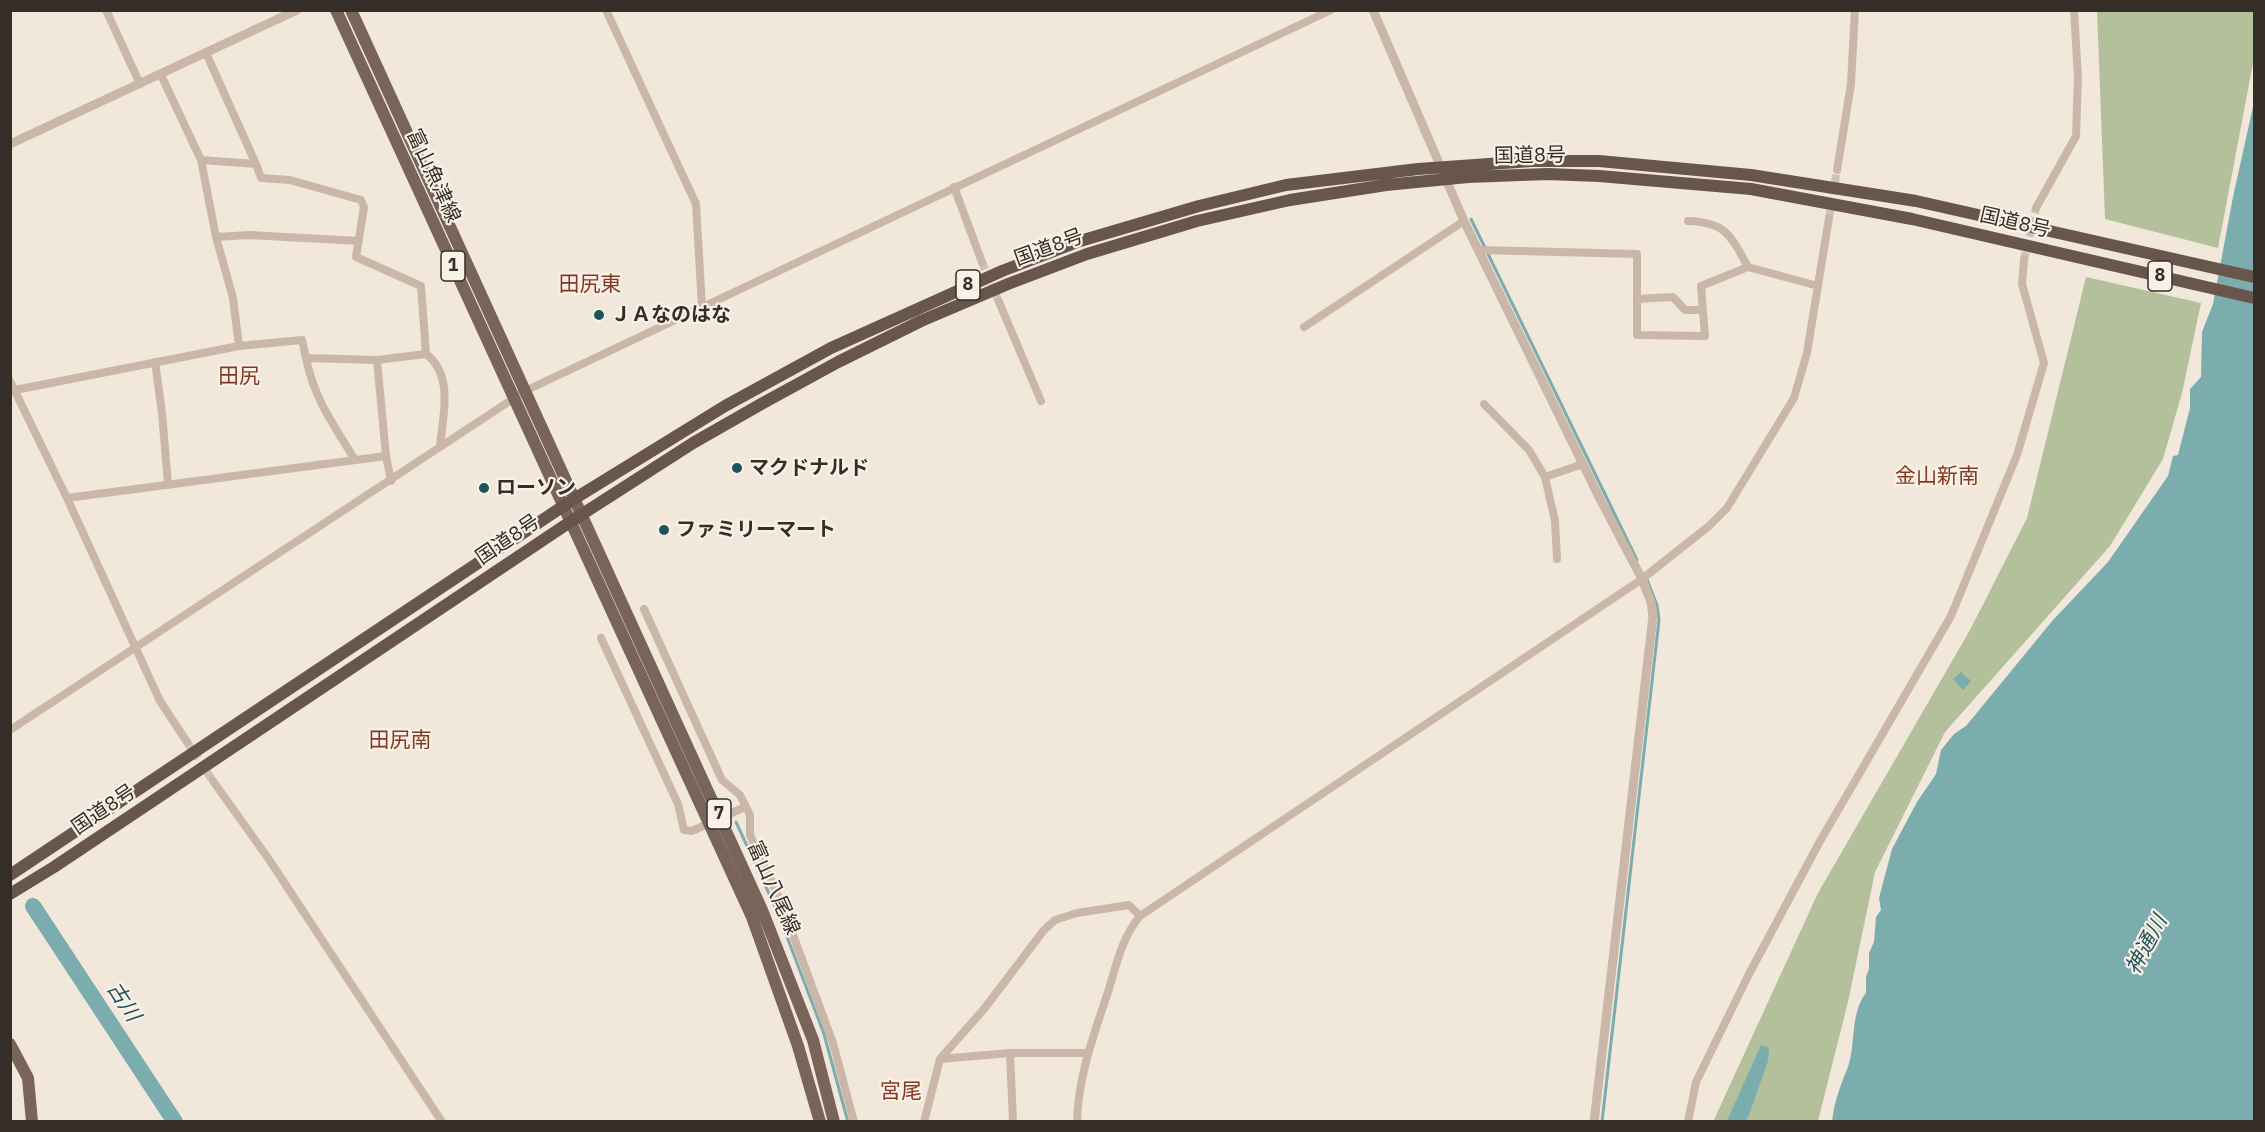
<!DOCTYPE html>
<meta charset="utf-8">
<style>
body{margin:0}
#map{position:relative;width:2265px;height:1132px;overflow:hidden;background:#f2e7db;font-family:"IBM Plex Sans",sans-serif}
canvas{display:block}
.frame{position:absolute;inset:0;border:12px solid #362c28;pointer-events:none}
</style>
<div id="map">
<canvas width="2265" height="1132"></canvas>
<div class="frame"></div>
</div>
<script>
const ctx = document.querySelector('canvas').getContext('2d');
ctx.lineJoin = 'round';
function paint(path, color) { ctx.fillStyle = color; ctx.fill(path, 'evenodd'); }
function stroke(path, color, width, dash) { ctx.strokeStyle = color; ctx.lineWidth = width; ctx.lineCap = dash ? 'butt' : 'round'; ctx.setLineDash(dash || []); ctx.stroke(path); }
function label(font, color, halo, rows, align = 'center') {
  ctx.font = font + ' "IBM Plex Sans","Noto Sans JP",sans-serif'; ctx.lineWidth = 4.5; ctx.setLineDash([]); ctx.textBaseline = 'middle'; ctx.strokeStyle = halo; ctx.fillStyle = color; for (const [text, x, y, turn = 0] of rows) {
    ctx.save(); ctx.translate(x, y); ctx.rotate((+turn || 0) * Math.PI / 180); ctx.textAlign = isNaN(turn) ? turn : align; if (halo) ctx.strokeText(text, 0, 0); ctx.fillText(text, 0, 0); ctx.restore();
  }
}
paint(new Path2D(`
 M2097 11H2254L2253 63 2218 248 2105 219Z
 M2086 277 2201 303 2182 393 2163 459 2110 546 1945 732 1875 872 1848 1002 1818 1121 1713 1122 1818 893 1970 630 2027 518Z`), '#b4c09c');
paint(new Path2D(`
 M2254 102V1121L1832 1122C1834 1102 1841 1084 1848 1067 1856 1044 1850 1013 1866 993V977L1869 969V953L1874 942 1876 917 1881 910 1879 898 1892 849 1917 802 1936 774 1941 750 1954 734 1966 726 2053 620 2108 562 2168 476 2173 456 2178 455 2190 408V389L2201 377 2202 332 2213 304 2233 197Z
 M1961 672 1971 681 1963 690 1953 679Z
 M1761 1045 1769 1048 1768 1061 1749 1115 1746 1121H1727Z`), '#7bacae');
stroke(new Path2D(`
 M1471 219 1637 560
 M736 822 778 913 824 1034 848 1122
 M1602 1122 1659 620 1657 605 1646 577`), '#7bacae', 3);
stroke(new Path2D(`
 M33 906 175 1122`), '#7bacae', 16);
stroke(new Path2D(`
 M1829 218 1837 170
 M2024 260 2036 208
 M982 262 999 302
 M187 742 213 781`), '#ccc2b7', 8, [8, 4]);
stroke(new Path2D(`
 M106 10 140 84
 M606 10 696 204 702 307
 M206 53 256 164
 M161 75 201 160 216 237 233 298 239 346
 M201 160 256 164 261 178 290 180 361 200 364 207 356 257 421 286 426 354C454 375 443 416 440 446
 M1837 170 1851 84 1855 10
 M954 187 982 262
 M2036 208 2076 136 2078 77 2074 10
 M1688 221C1726 222 1731 236 1748 267
 M216 237 249 235 359 241
 M1479 250 1637 254V335L1705 336 1701 286 1748 267 1818 286
 M1637 299 1673 297 1685 310H1703
 M999 302 1041 401
 M1304 327 1464 221
 M306 358C314 399 334 425 355 460
 M377 360 426 354
 M155 362 162 413 168 485
 M10 381 67 498 160 701 187 742
 M10 391 239 346 302 340 306 358 377 360 386 456 391 481
 M1484 404 1529 450 1545 477 1583 464
 M1545 477 1555 521 1557 559
 M67 498 386 456
 M644 609 722 780 740 795 750 815V835L780 900 833 1043 854 1122
 M601 638 678 804 684 830 692 831 745 807
 M10 730 525 391 1331 10
 M213 781 268 858 442 1122
 M1010 1053 1013 1122
 M940 1059 1010 1053H1088
 M924 1122 940 1059 984 1009 1044 930 1055 920 1077 913 1129 905 1140 916
 M1077 1122C1078 1077 1094 1034 1108 992 1116 966 1122 937 1140 916L1642 579 1709 526 1727 508 1794 398 1807 353 1829 218
 M1688 1122 1696 1082 1749 974 1819 843 1951 616 2017 455 2044 363 2022 284 2024 260`), '#cab7a7', 8);
stroke(new Path2D(`
 M1373 10 1464 221 1600 499 1642 579 1651 602 1653 616 1594 1122
 M10 144 297 10`), '#cab7a7', 9);
stroke(new Path2D(`
 M336 10 752 917 798 1046 820 1122
 M351 10 762 910 813 1040 834 1122
 M10 1044 28 1078 32 1122`), '#786459', 12);
stroke(new Path2D(`
 M10 875 574 499 725 406 831 348 1002 271 1080 241 1199 206 1286 185 1418 169 1532 161H1599L1751 175 1916 201 2254 277
 M10 894 54 867 570 522 693 443 763 403 838 362 921 321 1008 284 1087 254 1197 221 1290 200 1386 185 1468 177 1547 174 1599 176 1751 189 1912 219 2254 298`), '#68564c', 12);
for (const [x, y, r, color] of [
 [599,315,6,"#1e5357"],
 [737,468,6,"#1e5357"],
 [484,488,6,"#1e5357"],
 [664,530,6,"#1e5357"]
]) { const dot = new Path2D(); dot.arc(x, y, r, 0, 2 * Math.PI); ctx.fillStyle = color; ctx.fill(dot); stroke(dot, '#f9f1e8', 2); }
for (const [x, y, w] of [
 [453,266,24],
 [2160,276,24],
 [968,285,24],
 [719,814,24]
]) { const box = new Path2D(); box.roundRect(x - w / 2, y - 15, w, 30, 4.5); ctx.fillStyle = '#f9f1e8'; ctx.fill(box); stroke(box, '#362c28', 1.5); }
label('bold 18px', '#362c28', null, [
 ["1",453,266],
 ["8",2160,276],
 ["8",968,285],
 ["7",719,814]
]);
label('20px', '#362c28', '#f9f1e8', [
 ["国道8号",1530,156,-1],
 ["富山魚津線",433,176,65],
 ["国道8号",2015,223,13],
 ["国道8号",1049,248,-20],
 ["国道8号",508,540,-34],
 ["国道8号",104,810,-34],
 ["富山八尾線",773,888,66]
]);
label('bold 20px', '#362c28', '#f9f1e8', [
 ["ＪＡなのはな",611,315],
 ["マクドナルド",749,468],
 ["ローソン",496,488],
 ["ファミリーマート",676,530]
], 'left');
label('21px', '#843a22', '#f9f1e8', [
 ["田尻東",590,285],
 ["田尻",239,377],
 ["金山新南",1937,477],
 ["田尻南",400,741],
 ["宮尾",901,1092]
]);
label('italic 21px', '#1e5357', '#f9f1e8', [
 ["神通川",2147,945,-62],
 ["古川",123,1002,57]
]);
</script>
